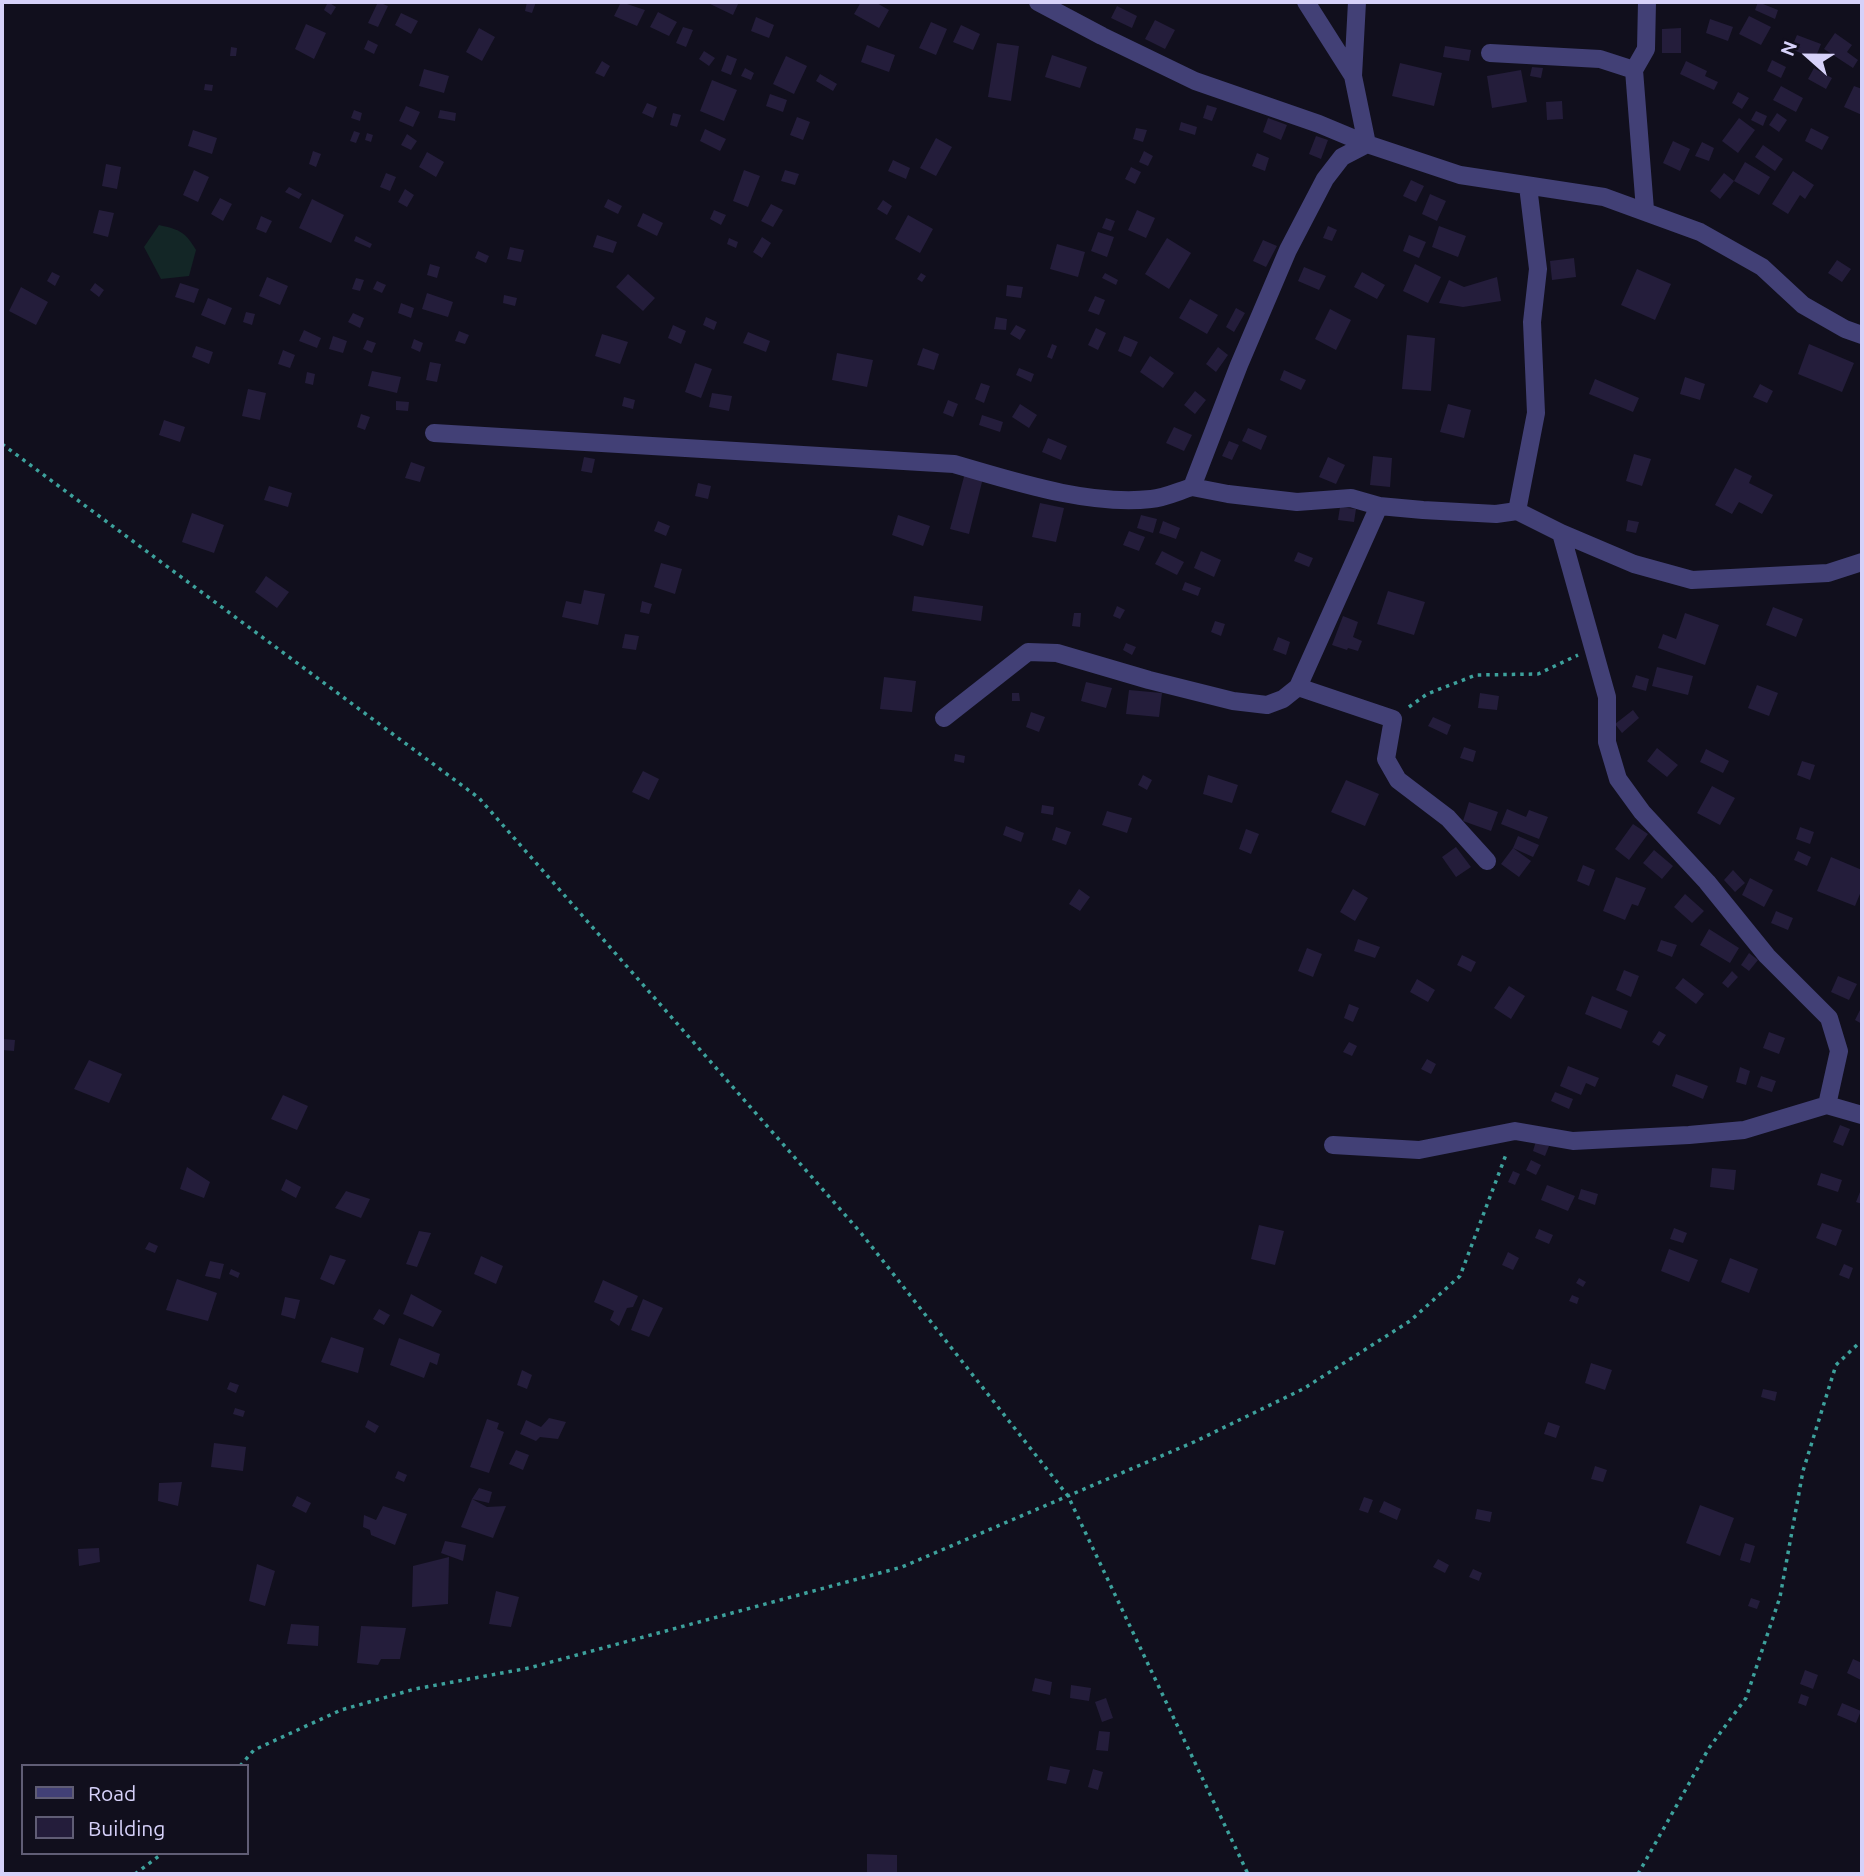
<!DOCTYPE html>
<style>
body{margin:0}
#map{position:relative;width:1864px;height:1876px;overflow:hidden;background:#110f1d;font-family:Ubuntu,sans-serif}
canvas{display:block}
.frame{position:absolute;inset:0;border:4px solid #d6d1f9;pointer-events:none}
.legend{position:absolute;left:21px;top:1764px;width:228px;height:91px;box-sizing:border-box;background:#110f1d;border:2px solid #605d75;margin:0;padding:9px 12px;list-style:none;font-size:21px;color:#d6d1f9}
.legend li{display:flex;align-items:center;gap:14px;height:35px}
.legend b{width:35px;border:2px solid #605d75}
.north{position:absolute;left:1773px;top:21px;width:70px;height:70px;-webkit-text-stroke:5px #110f1d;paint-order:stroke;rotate:291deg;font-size:19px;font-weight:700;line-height:28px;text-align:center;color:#d6d1f9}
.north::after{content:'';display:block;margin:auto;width:24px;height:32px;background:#d6d1f9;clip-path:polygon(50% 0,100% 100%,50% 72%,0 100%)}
</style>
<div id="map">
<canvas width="1864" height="1876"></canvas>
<div class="frame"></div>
<ul class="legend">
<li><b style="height:9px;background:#424076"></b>Road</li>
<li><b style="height:19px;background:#241d3b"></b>Building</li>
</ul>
<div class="north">N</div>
</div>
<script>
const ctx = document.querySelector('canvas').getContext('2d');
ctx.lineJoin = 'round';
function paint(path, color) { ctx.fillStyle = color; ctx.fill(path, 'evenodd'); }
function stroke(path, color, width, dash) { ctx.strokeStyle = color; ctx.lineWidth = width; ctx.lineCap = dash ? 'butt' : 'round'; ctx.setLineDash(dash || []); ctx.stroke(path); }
paint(new Path2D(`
 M159 225C181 230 185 232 196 250L189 276 161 279 144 247Z`), '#132626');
paint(new Path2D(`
 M328 2 336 7 331 15 324 10Z
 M378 2 388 6 378 27 368 23Z
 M527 2H536L532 13 525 11Z
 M621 2 645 10 637 26 614 16Z
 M706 2H739L733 15Z
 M861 2H875L889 10 879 28 854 14Z
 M1758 2 1778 10 1775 19 1755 10Z
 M1117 6 1137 16 1132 28 1111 18Z
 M658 12 677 22 669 36 650 27Z
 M401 13 418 21 411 34 395 25Z
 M1749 16 1771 27 1761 45 1739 34Z
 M756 17 774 25 769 38 751 31Z
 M1710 19 1733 27 1728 41 1706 33Z
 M1155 20 1175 30 1165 49 1145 39Z
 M931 22 947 29 936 55 919 48Z
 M306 24 326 33 314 59 295 49Z
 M961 25 980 34 973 50 953 42Z
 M683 27 693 30 686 47 676 43Z
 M479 28 495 37 482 61 466 52Z
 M1681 28V53H1662V29Z
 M1835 33 1852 45 1847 52 1858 60 1853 68 1824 49Z
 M1797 35 1821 44 1815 59 1791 49Z
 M368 40 378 45 374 54 364 49Z
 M997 43 1019 46 1011 101 988 97Z
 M867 45 895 55 889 72 861 62Z
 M1445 46 1471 50 1469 61 1443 57Z
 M231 47 237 48 236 56H230Z
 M704 51 715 58 709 66 699 59Z
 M727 55 737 59 731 75 721 71Z
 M1052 55 1087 67 1080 88 1045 77Z
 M786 56 807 66 794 94 773 84Z
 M1772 60 1786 67 1781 78 1767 71Z
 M602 61 610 66 604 77 595 73Z
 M1686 61 1707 71 1705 76 1718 82 1714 90 1680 74Z
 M1400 63 1442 73 1434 106 1392 96Z
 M1532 67 1543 68 1541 78 1530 76Z
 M745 68 754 73 751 80 741 76Z
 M1814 68 1832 78 1826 89 1808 79Z
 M424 69 449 76 444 93 419 86Z
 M1521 70 1527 102 1492 108 1487 76Z
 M820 74 837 84 833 91 816 81Z
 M712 80 737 90 724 121 700 111Z
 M205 84 213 85 212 91 204 90Z
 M1781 86 1803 98 1796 112 1773 100Z
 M1854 86 1862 89V115L1844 107Z
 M1738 92 1749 98 1742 109 1732 103Z
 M770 94 787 100 783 112 766 106Z
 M1562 101 1563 119 1547 120 1546 102Z
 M647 103 657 107 653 118 642 113Z
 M1207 105 1217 108 1212 121 1203 118Z
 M406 106 420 112 413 127 399 121Z
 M354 110 362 113 360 121 351 118Z
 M440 110 456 113 455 121 438 118Z
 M1756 111 1767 116 1763 126 1751 120Z
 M673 113 681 115 677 127 670 125Z
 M1777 113 1787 120 1779 132 1769 125Z
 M797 117 810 122 803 140 790 135Z
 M1268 118 1287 125 1281 140 1263 132Z
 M1739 118 1755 130 1738 153 1722 141Z
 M1181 122 1197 127 1195 135 1179 130Z
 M1136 128 1147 130 1143 142 1133 139Z
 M1811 128 1829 137 1822 150 1805 141Z
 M705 129 726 139 720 151 700 141Z
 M193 130 217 138 212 154 188 146Z
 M354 131 360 133 356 143 350 141Z
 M367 133 373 135 371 142 365 140Z
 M407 134 417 141 411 150 401 145Z
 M1316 136 1328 140 1321 159 1309 154Z
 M936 138 952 147 936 176 920 168Z
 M1673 141 1690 149 1680 171 1663 163Z
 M1702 142 1714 148 1709 161 1695 156Z
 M1763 145 1783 159 1775 171 1755 157Z
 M313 151 321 154 316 167 309 164Z
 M1144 151 1153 156 1148 166 1139 162Z
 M427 152 444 162 436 177 419 167Z
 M1257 153 1269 158 1265 171 1252 166Z
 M893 160 910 168 906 179 888 171Z
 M1745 162 1770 177 1759 195 1734 181Z
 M106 164 121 167 117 189 102 186Z
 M1131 167 1141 172 1135 184 1125 179Z
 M194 170 209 177 198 202 183 195Z
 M744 170 760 176 748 207 733 201Z
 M785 170 799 174 795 185 781 181Z
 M1793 171 1814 185 1805 199 1800 195 1788 214 1772 204Z
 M386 173 396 177 390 191 380 187Z
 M1724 173 1734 181 1720 199 1710 191Z
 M1411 180 1424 186 1416 202 1403 196Z
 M289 187 302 194 299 199 285 192Z
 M405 189 414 195 407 207 398 202Z
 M1430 194 1446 201 1437 221 1422 214Z
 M220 198 232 204 223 221 211 214Z
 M312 199 344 215 331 243 299 228Z
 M608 199 622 206 618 214 604 207Z
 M883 200 892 206 887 215 877 209Z
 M771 204 783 210 773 227 761 221Z
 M99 210 114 213 108 237 93 233Z
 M714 210 726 215 721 225 710 219Z
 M1137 210 1155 218 1146 238 1128 230Z
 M643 213 663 223 657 236 637 226Z
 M908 215 933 229 920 253 895 239Z
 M261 216 272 221 266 233 256 229Z
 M1106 218 1115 221 1111 231 1102 228Z
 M1328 226 1337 230 1332 241 1323 238Z
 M1439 226 1466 236 1458 257 1432 247Z
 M1098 232 1114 237 1107 257 1091 251Z
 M597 235 617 242 613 253 593 247Z
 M1409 235 1426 242 1419 258 1403 251Z
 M356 236 372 244 370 248 354 241Z
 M762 237 771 243 762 258 753 252Z
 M729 238 738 242 736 248 727 244Z
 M1167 238 1191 253 1169 289 1145 274Z
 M1263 240 1277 246 1266 267 1253 261Z
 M1057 244 1085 252 1078 277 1050 269Z
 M510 247 524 250 521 262 507 259Z
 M478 251 489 256 486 263 475 258Z
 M1574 258 1576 277 1552 280 1550 261Z
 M1837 260 1851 269 1842 282 1828 273Z
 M430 264 440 267 437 278 427 275Z
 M1415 264 1441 277 1428 303 1403 291Z
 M1304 267 1326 276 1319 290 1298 281Z
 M1637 269 1671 284 1655 320 1621 305Z
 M52 272 60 276 55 286 47 281Z
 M1362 272 1385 285 1377 299 1354 287Z
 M921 273 926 276 922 282 917 279Z
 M1105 273 1118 280 1116 285 1102 278Z
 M628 274 655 298 643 311 616 287Z
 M267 277 288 286 280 305 259 296Z
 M1497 277 1501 301 1463 307 1439 303 1449 280 1464 287Z
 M356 278 364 280 360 291 352 289Z
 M377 281 386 285 382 293 373 289Z
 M95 283 104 290 99 297 90 290Z
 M180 283 199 289 194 303 175 297Z
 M1007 285 1023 287 1021 298 1006 296Z
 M21 287 48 302 36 325 9 311Z
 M427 293 453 302 448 317 422 309Z
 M504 295 517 298 515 306 503 303Z
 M1095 296 1105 300 1099 315 1088 311Z
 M208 298 232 308 225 325 201 315Z
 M1190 299 1218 315 1207 334 1179 318Z
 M401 303 414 308 411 318 398 313Z
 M1236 308 1245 313 1234 332 1226 327Z
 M1330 309 1351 320 1336 350 1315 339Z
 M246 312 255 314 252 325 243 322Z
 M353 313 364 318 360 328 348 322Z
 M706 317 717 322 714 330 703 325Z
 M996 317 1007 319 1006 330 994 329Z
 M673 325 686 331 681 344 668 338Z
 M1016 325 1026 330 1020 340 1010 334Z
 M1096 328 1106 333 1098 350 1088 345Z
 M304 330 321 338 317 348 299 341Z
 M459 331 469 335 465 344 455 341Z
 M748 332 770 341 766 352 743 343Z
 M602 334 628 342 620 364 595 356Z
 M1407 335 1435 338 1431 391 1402 389Z
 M333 336 347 341 343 353 329 349Z
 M1124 336 1138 342 1131 357 1118 351Z
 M414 339 423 343 420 352 411 348Z
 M367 340 376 343 372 353 363 349Z
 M1052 344 1057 346 1052 359 1047 357Z
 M1809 344 1854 363 1842 392 1798 374Z
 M196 346 213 352 209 364 192 357Z
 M1218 347 1228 355 1216 372 1206 364Z
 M923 348 939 354 934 370 917 365Z
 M283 350 295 355 290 368 278 364Z
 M837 353 873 360 867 387 832 380Z
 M1150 356 1174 373 1163 388 1140 372Z
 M430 362 441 364 437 382 426 380Z
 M695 363 712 369 701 398 685 392Z
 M1019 368 1034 374 1031 382 1016 375Z
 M1284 370 1306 380 1301 390 1280 380Z
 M372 371 401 377 397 393 368 386Z
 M307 372 315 374 313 385 305 383Z
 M1685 377 1705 384 1700 400 1680 394Z
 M1595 379 1639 398 1633 412 1589 394Z
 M981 383 990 386 984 403 975 399Z
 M1760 384 1773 391 1767 403 1753 397Z
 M248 389 266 393 260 420 242 416Z
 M1195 391 1206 400 1195 414 1184 405Z
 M712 393 732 396 729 411 709 407Z
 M624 397 635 400 633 409 622 406Z
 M948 400 958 404 953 417 943 413Z
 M396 401 409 402 408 411 396 410Z
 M1020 404 1037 415 1029 428 1012 417Z
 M1448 404 1471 410 1464 438 1440 432Z
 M361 414 370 417 365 430 357 427Z
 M982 415 1003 422 1000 432 979 425Z
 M164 420 185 427 180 442 159 435Z
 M1174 427 1192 435 1184 451 1166 443Z
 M1248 428 1267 436 1261 450 1242 441Z
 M1048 438 1067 446 1061 460 1042 452Z
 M1229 441 1239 445 1232 460 1222 456Z
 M1634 454 1651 459 1642 486 1626 481Z
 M1373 456 1392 458 1390 487 1370 485Z
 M584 457 595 459 592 473 581 471Z
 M1328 457 1345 465 1336 484 1319 477Z
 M411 462 425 467 420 482 405 478Z
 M1735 468 1752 476 1749 483 1773 495 1762 514 1739 502 1732 514 1715 505Z
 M965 473 983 478 969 534 950 529Z
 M698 483 711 486 708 499 695 496Z
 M269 486 292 493 288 507 264 500Z
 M1040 503 1064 508 1056 542 1032 537Z
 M1340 507 1356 509 1354 522 1338 520Z
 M192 513 224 525 214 553 182 542Z
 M898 515 930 526 923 546 892 535Z
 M1141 515 1157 519 1153 533 1137 528Z
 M1628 520 1639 522 1636 533 1626 531Z
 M658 521 670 526 666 536 654 531Z
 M1163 521 1180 528 1176 539 1159 533Z
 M1129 531 1145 537 1139 551 1123 545Z
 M1162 551 1184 562 1177 575 1155 564Z
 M1201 551 1221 560 1214 577 1194 568Z
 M1298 552 1313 558 1309 567 1294 561Z
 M661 563 682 569 675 594 654 587Z
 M266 576 289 592 277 608 255 592Z
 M1185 582 1201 588 1198 596 1182 590Z
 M584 590 605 594 598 625 562 617 566 601 581 604Z
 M1388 591 1425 602 1414 635 1377 624Z
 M914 596 983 606 981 621 912 611Z
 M642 601 652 604 649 614 640 612Z
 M1117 606 1125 610 1120 619 1113 616Z
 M1773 607 1803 619 1796 637 1766 625Z
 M1074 613H1081L1080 627 1072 626Z
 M1685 613 1719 625 1705 665 1658 648 1663 634 1676 639Z
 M1343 616 1358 622 1353 637 1362 641 1358 651 1348 648 1347 650 1332 645Z
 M1215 621 1225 624 1221 636 1211 632Z
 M625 634 639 636 636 650 622 648Z
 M1278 637 1290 642 1286 655 1273 650Z
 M1126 643 1136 647 1132 655 1123 650Z
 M1657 667 1693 676 1688 695 1652 686Z
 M1636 675 1649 679 1646 691 1632 687Z
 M884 677 916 681 912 712 880 709Z
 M1086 682 1112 688 1106 708 1081 701Z
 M1757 685 1778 693 1769 716 1748 708Z
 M1129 690 1162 693 1159 717 1126 714Z
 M1012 693H1019L1020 701H1012Z
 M1480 693 1499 696 1497 710 1478 708Z
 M1633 710 1639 718 1622 733 1615 724Z
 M1031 712 1045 717 1039 732 1026 727Z
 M1433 717 1451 725 1447 735 1428 726Z
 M1464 747 1476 751 1473 762 1460 758Z
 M1657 748 1678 765 1667 777 1647 761Z
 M1706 749 1729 761 1723 773 1700 762Z
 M955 754 965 756 964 763 954 761Z
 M1802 761 1815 765 1810 780 1797 775Z
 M643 771 659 779 649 800 632 792Z
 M1143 775 1152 780 1147 790 1138 785Z
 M1208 775 1238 785 1232 803 1203 794Z
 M1346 780 1379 794 1365 826 1331 812Z
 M1712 786 1735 798 1720 825 1697 813Z
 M1469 802 1498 812 1491 831 1463 821Z
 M1042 805 1054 807 1053 815 1041 813Z
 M1507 809 1526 817 1529 810 1548 817 1539 839 1501 824Z
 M1107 811 1132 818 1127 833 1102 825Z
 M1633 824 1648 834 1629 860 1615 849Z
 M1006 826 1024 833 1021 842 1003 835Z
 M1056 827 1071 832 1066 845 1052 840Z
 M1800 827 1814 832 1810 844 1796 839Z
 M1246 829 1259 834 1251 854 1239 849Z
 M1518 836 1539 845 1533 857 1513 848Z
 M1456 847 1471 867 1456 877 1442 857Z
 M1513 848 1531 861 1519 877 1501 864Z
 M1654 850 1673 866 1662 879 1643 863Z
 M1798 851 1811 857 1807 866 1794 860Z
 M1831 857 1862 870V889L1855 906 1817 891Z
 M1583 865 1595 870 1589 886 1577 881Z
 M1733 870 1745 883 1735 892 1724 880Z
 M1616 877 1646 888 1638 906 1632 904 1625 920 1603 911Z
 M1750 878 1773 890 1764 907 1742 895Z
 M1079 889 1090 897 1080 911 1069 904Z
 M1353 889 1368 898 1355 921 1340 912Z
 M1685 894 1704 911 1692 923 1674 907Z
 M1776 911 1793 918 1788 930 1771 923Z
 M1709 929 1739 948 1730 963 1700 945Z
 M1358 939 1380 947 1375 958 1354 951Z
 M1661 940 1677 945 1672 957 1657 951Z
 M1307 948 1322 954 1313 977 1298 971Z
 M1749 953 1758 960 1749 971 1741 965Z
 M1462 955 1476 962 1471 972 1457 965Z
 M1624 970 1639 976 1631 997 1616 990Z
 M1732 971 1738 977 1728 988 1722 983Z
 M1838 976 1857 984 1849 1000 1831 992Z
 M1683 978 1704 994 1696 1004 1675 988Z
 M1417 979 1435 990 1428 1002 1410 992Z
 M1509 986 1525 996 1511 1019 1494 1008Z
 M1592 996 1628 1011 1621 1029 1585 1014Z
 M1349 1004 1359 1008 1353 1022 1344 1018Z
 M1862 1006V1024L1855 1020Z
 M1659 1031 1666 1035 1659 1046 1652 1042Z
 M1769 1032 1785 1038 1779 1054 1763 1048Z
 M2 1039 15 1040 14 1051 2 1050Z
 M1349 1042 1357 1046 1352 1056 1343 1052Z
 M1427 1059 1436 1064 1431 1074 1421 1069Z
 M89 1060 122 1074 109 1103 74 1089Z
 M1568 1066 1599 1078 1595 1087 1586 1083 1581 1095 1560 1086Z
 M1740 1067 1750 1071 1746 1085 1736 1082Z
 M1676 1074 1708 1086 1703 1099 1672 1086Z
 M1761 1076 1776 1081 1772 1092 1757 1087Z
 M1555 1092 1573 1099 1569 1109 1551 1101Z
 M283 1095 308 1106 297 1130 271 1119Z
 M1840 1125 1850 1129 1843 1146 1833 1142Z
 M1536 1141 1549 1146 1545 1156 1533 1151Z
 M1531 1160 1541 1165 1536 1175 1526 1170Z
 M187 1167 210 1182 204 1198 180 1189Z
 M1712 1168 1736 1170 1734 1190 1710 1187Z
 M1513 1171 1520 1174 1515 1185 1508 1182Z
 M1821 1173 1842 1180 1838 1192 1817 1185Z
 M286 1179 301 1187 296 1198 281 1190Z
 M1547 1185 1575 1196 1568 1211 1541 1200Z
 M1862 1187V1204L1856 1202Z
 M1581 1189 1598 1194 1595 1205 1578 1199Z
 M346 1191 370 1199 361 1218 335 1208Z
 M1822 1223 1842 1230 1836 1246 1816 1238Z
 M1259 1225 1284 1231 1275 1265 1251 1259Z
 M1674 1228 1687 1233 1683 1243 1670 1239Z
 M1539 1229 1553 1235 1549 1244 1535 1238Z
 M419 1231 431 1233 417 1267 406 1264Z
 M149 1242 158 1246 155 1253 145 1249Z
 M1669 1249 1698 1260 1689 1282 1661 1271Z
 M1508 1252 1519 1258 1513 1270 1502 1265Z
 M330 1255 346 1260 334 1285 320 1279Z
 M481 1256 503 1266 496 1284 474 1274Z
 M1730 1258 1758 1269 1749 1293 1721 1282Z
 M210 1261 224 1264 220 1279 205 1276Z
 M1844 1264 1853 1268 1849 1279 1839 1275Z
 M231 1269 240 1273 238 1278 229 1274Z
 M1579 1278 1586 1282 1583 1287 1576 1283Z
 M177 1279 217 1293 208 1321 166 1310Z
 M603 1280 638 1296 633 1307 627 1308 619 1326 610 1320 614 1311 594 1302Z
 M411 1294 442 1311 433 1327 403 1314Z
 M1572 1295 1579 1298 1577 1304 1569 1301Z
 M285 1297 300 1300 295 1319 281 1315Z
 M643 1299 663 1308 649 1337 631 1330Z
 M379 1309 390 1315 384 1325 373 1319Z
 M331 1337 364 1348 358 1373 321 1362Z
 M399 1338 440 1354 437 1365 430 1362 424 1378 390 1365Z
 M1591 1363 1612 1370 1605 1390 1585 1383Z
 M522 1370 532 1375 527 1389 517 1385Z
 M230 1382 239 1385 236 1393 227 1389Z
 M1763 1389 1777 1392 1775 1401 1761 1397Z
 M235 1408 245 1411 243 1417 233 1414Z
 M549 1418 566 1422 558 1439 540 1437 536 1441 520 1434 526 1420 541 1427Z
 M487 1419 499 1423 497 1429 504 1432 489 1473 470 1467Z
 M368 1420 379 1426 375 1433 365 1427Z
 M1548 1422 1560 1426 1556 1438 1544 1434Z
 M214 1443 246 1447 243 1471 211 1467Z
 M516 1450 529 1455 523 1470 509 1464Z
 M1595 1466 1607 1470 1603 1482 1591 1479Z
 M398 1471 407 1475 404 1482 395 1478Z
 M182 1482 178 1506 158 1501 159 1483Z
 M479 1488 492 1492 489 1503 472 1499Z
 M297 1496 311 1503 306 1513 292 1506Z
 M1364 1497 1373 1500 1368 1513 1359 1510Z
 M472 1499 487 1507 506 1506 493 1538 461 1527Z
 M1384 1501 1401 1509 1397 1520 1379 1512Z
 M1700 1505 1734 1518 1720 1556 1686 1543Z
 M383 1506 407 1514 395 1545 371 1535 370 1530 363 1527 364 1515 376 1520Z
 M1477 1509 1492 1512 1490 1522 1475 1519Z
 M445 1541 466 1545 463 1561 441 1553Z
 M1745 1543 1755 1546 1750 1563 1740 1560Z
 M99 1548 100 1562 79 1566 78 1549Z
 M449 1557 448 1604 412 1607 413 1566Z
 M1438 1559 1449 1565 1445 1573 1433 1567Z
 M257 1564 275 1571 265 1606 249 1601Z
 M1473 1569 1482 1573 1479 1581 1469 1577Z
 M496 1591 519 1597 511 1627 489 1624Z
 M1751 1598 1760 1601 1757 1609 1748 1606Z
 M291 1624 319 1626 318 1646 287 1644Z
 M361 1626 406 1628 400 1659H381L378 1665 357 1663Z
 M1853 1659 1862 1663 1861 1680 1847 1673Z
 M1805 1670 1818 1675 1813 1689 1800 1684Z
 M1035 1678 1052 1682 1050 1695 1032 1691Z
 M1071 1685 1091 1688 1089 1701 1070 1698Z
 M1801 1694 1809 1697 1806 1706 1798 1703Z
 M1106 1698 1113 1718 1102 1722 1095 1702Z
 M1842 1703 1861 1711 1856 1723 1837 1715Z
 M1099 1731 1110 1732 1108 1751 1096 1750Z
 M1050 1766 1070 1770 1066 1784 1047 1780Z
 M1093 1769 1103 1772 1098 1790 1088 1787Z
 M867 1854 897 1855V1874H867Z`), '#241d3b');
stroke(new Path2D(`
 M2 444 479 798 861 1233 1068 1496 1248 1874
 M1409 707 1427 694 1476 675 1538 674 1578 655
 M240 1766 254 1750 341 1710 415 1689 529 1668 902 1567 1194 1442 1303 1389 1410 1321 1460 1276 1507 1152
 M135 1874 163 1853
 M1638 1874 1709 1748 1746 1698 1780 1597 1803 1471 1836 1365 1859 1343H1862`), '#3da19c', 3.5, [3.5, 5]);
stroke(new Path2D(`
 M1038 2 1102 36 1195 81 1319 124 1367 144 1460 175 1604 197 1700 232 1762 267 1803 305 1845 329 1862 335
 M1306 2 1353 76
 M1357 2 1353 76 1367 144
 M1490 53 1600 59 1634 70
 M1645 210 1634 70 1646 49 1647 2
 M434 433 954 464C1013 481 1088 506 1151 499 1164 498 1179 491 1192 487L1239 365 1288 250 1325 179 1342 157 1367 144
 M1192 487 1228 494 1297 502 1351 498 1379 506 1423 510 1496 514 1517 511 1561 533 1634 564 1692 580 1828 573 1862 562
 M1517 511 1536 413 1532 322 1538 269 1528 186
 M1561 533 1607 697V742L1618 779 1642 812 1707 882 1767 956 1829 1018 1839 1051 1827 1105
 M1298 687 1393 719 1386 759 1398 780 1448 818 1487 861
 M944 718 1028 652 1057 653 1149 680 1233 701 1267 705 1283 699 1298 687 1379 506
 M1333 1145 1419 1150 1515 1131 1573 1141 1689 1135 1744 1130 1827 1105 1862 1115`), '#424076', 18);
</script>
